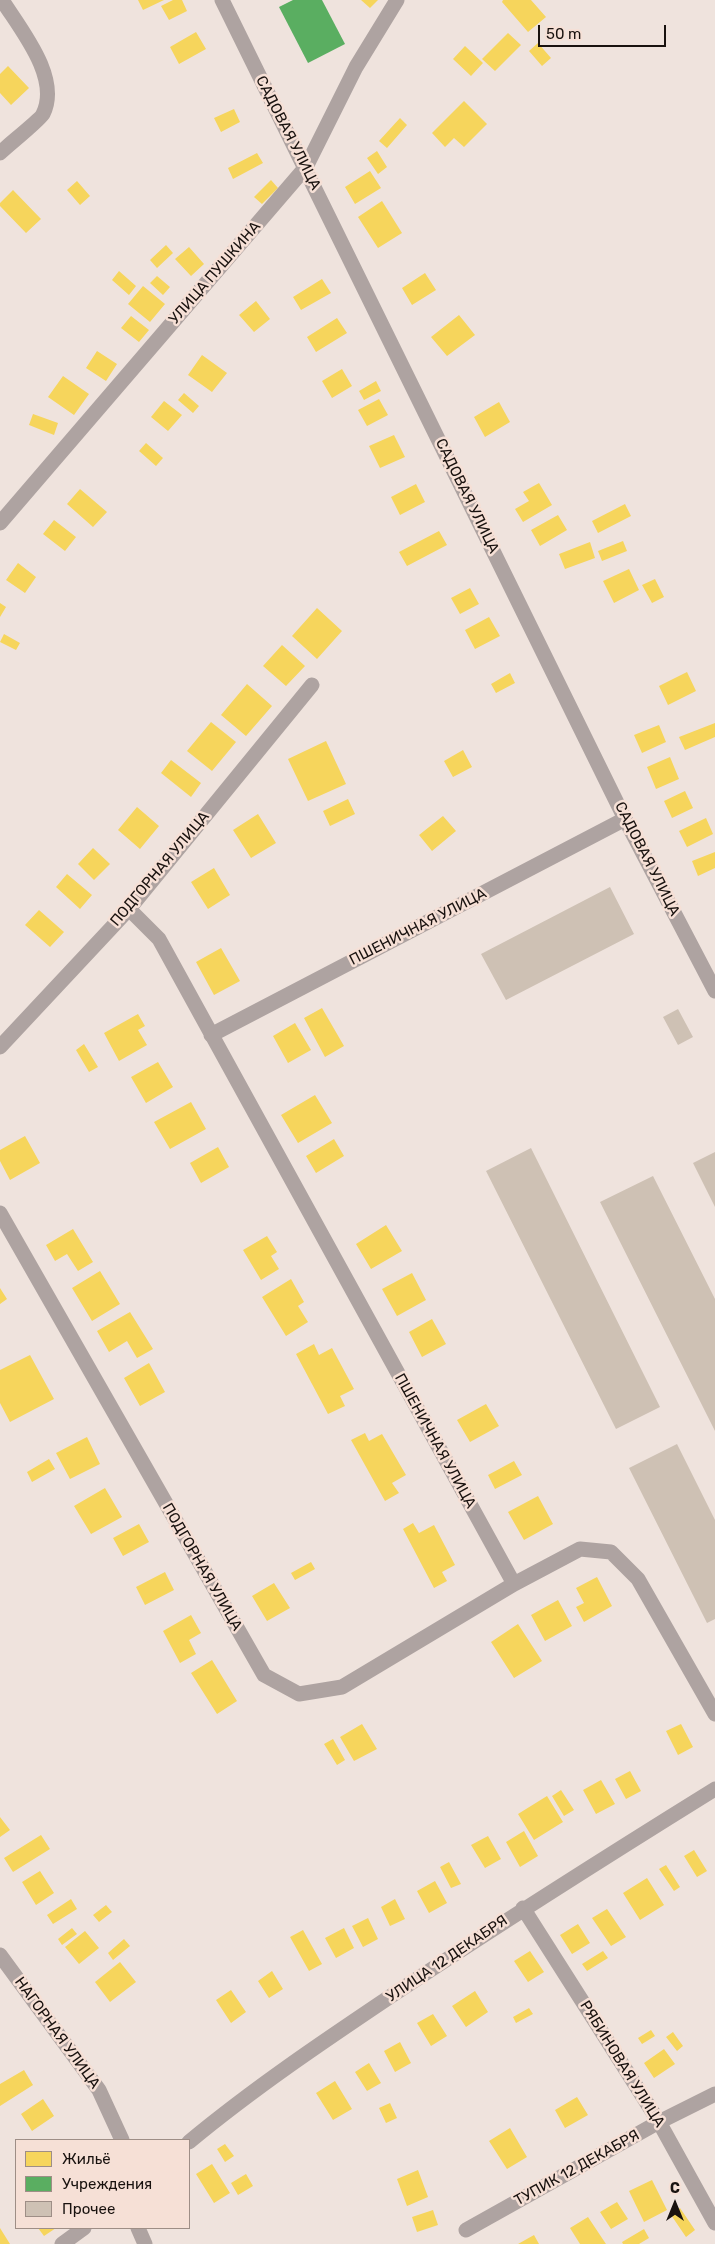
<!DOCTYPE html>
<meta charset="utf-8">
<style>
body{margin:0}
#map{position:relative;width:715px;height:2244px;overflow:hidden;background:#efe3dd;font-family:Rubik,sans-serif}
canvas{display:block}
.legend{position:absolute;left:15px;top:2139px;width:175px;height:90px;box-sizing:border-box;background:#f6e0d6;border:1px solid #9e8e86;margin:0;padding:6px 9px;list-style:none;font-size:15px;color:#19120f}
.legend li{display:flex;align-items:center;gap:10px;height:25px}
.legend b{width:25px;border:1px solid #9e8e86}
.north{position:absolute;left:650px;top:2179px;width:50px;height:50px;-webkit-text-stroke:4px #f6e0d6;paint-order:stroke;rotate:0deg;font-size:14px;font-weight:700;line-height:20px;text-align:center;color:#19120f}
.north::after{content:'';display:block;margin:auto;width:18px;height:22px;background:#19120f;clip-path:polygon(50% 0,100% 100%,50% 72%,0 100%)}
.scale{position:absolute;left:538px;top:25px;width:128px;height:22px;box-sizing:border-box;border:2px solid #19120f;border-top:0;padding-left:6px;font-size:15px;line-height:18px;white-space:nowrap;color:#19120f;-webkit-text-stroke:4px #f6e0d6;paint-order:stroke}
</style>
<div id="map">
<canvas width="715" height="2244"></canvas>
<ul class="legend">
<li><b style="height:14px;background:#f6d55c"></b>Жильё</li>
<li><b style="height:14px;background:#5aae61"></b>Учреждения</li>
<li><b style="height:14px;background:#cec1b4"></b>Прочее</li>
</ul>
<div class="north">С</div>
<div class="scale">50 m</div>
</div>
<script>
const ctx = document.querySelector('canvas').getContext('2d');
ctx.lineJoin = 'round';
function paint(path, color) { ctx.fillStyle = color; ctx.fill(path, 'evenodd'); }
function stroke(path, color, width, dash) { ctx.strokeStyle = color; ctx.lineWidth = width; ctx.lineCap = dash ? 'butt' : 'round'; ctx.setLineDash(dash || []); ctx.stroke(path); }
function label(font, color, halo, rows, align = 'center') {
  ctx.font = font + ' Rubik,sans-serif'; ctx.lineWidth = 5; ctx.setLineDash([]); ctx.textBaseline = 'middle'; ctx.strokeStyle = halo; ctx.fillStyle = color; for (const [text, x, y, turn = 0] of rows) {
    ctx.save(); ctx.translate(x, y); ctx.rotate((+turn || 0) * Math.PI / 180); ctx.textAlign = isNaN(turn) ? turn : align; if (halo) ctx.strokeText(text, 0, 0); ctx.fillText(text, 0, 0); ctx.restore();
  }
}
paint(new Path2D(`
 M138 0H164L143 10Z
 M173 0H182L187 11 169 20 161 6Z
 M361 0H378L370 8Z
 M503 0H531L546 17 528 32 502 2Z
 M196 32 206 49 179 64 170 47Z
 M508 33 521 45 495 71 482 59Z
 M538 43 551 58 542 66 529 51Z
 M465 46 483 63 471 76 453 59Z
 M8 66 29 88 11 105 0 93V74Z
 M464 101 487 124 464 147 454 138 445 147 432 133Z
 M234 109 240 122 221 132 214 118Z
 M400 118 407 125 387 148 379 141Z
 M377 151 387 167 378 174 367 158Z
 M257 153 263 163 233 179 228 168Z
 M370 171 381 188 355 204 345 187Z
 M271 180 278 188 262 204 254 197Z
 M77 181 90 196 80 205 67 190Z
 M13 190 41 219 26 233 0 206V203Z
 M382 201 402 233 378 248 358 217Z
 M166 245 173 253 157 268 150 260Z
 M189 247 204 264 191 276 175 259Z
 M119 271 136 286 129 295 112 280Z
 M425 273 436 290 412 305 402 288Z
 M157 276 170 287 163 295 150 283Z
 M322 279 331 293 301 310 293 297Z
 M143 286 165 304 150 322 128 304Z
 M256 301 270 319 254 332 239 315Z
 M459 315 475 335 447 356 431 337Z
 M131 316 149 330 139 342 121 328Z
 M337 318 347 333 316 352 307 337Z
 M97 351 117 364 106 381 86 368Z
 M202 355 227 373 212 392 188 375Z
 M342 369 352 386 332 398 322 381Z
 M63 376 89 394 74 415 48 397Z
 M376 381 381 391 364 400 359 391Z
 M184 393 199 406 193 413 178 400Z
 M379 399 388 415 367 426 358 410Z
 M164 401 182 415 168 431 151 417Z
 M499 402 510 422 485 437 474 417Z
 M33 414 58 423 54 435 29 425Z
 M394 435 405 457 380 468 369 446Z
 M146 443 163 458 156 466 139 451Z
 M539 483 552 505 523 522 515 509 529 501 523 492Z
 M416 484 425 502 400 515 391 497Z
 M80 489 107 512 93 527 67 504Z
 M625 504 631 516 598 533 592 521Z
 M558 515 567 530 540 546 531 530Z
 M54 520 76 537 65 551 43 534Z
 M439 531 447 545 407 566 399 552Z
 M623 541 627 551 602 561 598 551Z
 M590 542 595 558 565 569 559 554Z
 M18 563 36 577 25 593 6 580Z
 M629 569 639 590 614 603 603 581Z
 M655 579 664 597 652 603 642 585Z
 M470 588 479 604 460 614 451 598Z
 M0 603 6 607 0 617Z
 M317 608 342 631 317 659 292 636Z
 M489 617 500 636 475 649 465 630Z
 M4 634 20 643 16 650 0 642Z
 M282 645 305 666 286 686 263 666Z
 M687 672 696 691 668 705 659 686Z
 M510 673 515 683 496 693 491 684Z
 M247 684 272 706 246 736 221 715Z
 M211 722 236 742 212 771 187 751Z
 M715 723V737L685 750 679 737Z
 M659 725 666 742 642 753 634 735Z
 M326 741 346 784 308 801 288 759Z
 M463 750 472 767 453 777 444 761Z
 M670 757 679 779 656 789 647 767Z
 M171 760 201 783 191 797 161 773Z
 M685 791 693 808 672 818 664 801Z
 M348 799 355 814 330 826 323 811Z
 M137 807 159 826 140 849 118 830Z
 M258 814 276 843 251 858 233 830Z
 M443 816 456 831 432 851 419 835Z
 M706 818 713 834 687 847 679 831Z
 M93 848 110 864 94 880 78 864Z
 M715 852V868L698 876 692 861Z
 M214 868 230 895 208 909 191 882Z
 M67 874 92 895 80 909 56 887Z
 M39 910 64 932 50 947 25 925Z
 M221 948 240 981 214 995 196 962Z
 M322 1008 344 1046 325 1057 304 1018Z
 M138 1014 145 1026 138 1030 147 1045 119 1061 104 1033Z
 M295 1023 311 1050 288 1063 273 1036Z
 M84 1044 98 1067 89 1072 76 1050Z
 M158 1062 173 1087 146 1103 131 1077Z
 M315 1095 332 1123 298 1143 281 1115Z
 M191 1102 206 1129 170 1149 154 1122Z
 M25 1136 40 1163 10 1180 0 1161V1150Z
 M334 1139 344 1156 316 1173 306 1156Z
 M218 1147 229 1167 201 1183 190 1163Z
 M386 1225 402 1251 371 1269 356 1244Z
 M73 1229 93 1262 78 1271 67 1254 55 1261 46 1245Z
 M267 1236 277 1252 271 1256 279 1269 261 1280 243 1250Z
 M100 1271 120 1304 92 1321 72 1288Z
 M412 1273 426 1300 397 1316 382 1289Z
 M291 1279 304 1302 298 1306 308 1322 286 1336 262 1297Z
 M0 1288 7 1299 0 1304Z
 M130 1312 153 1349 137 1358 127 1341 109 1352 97 1331Z
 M432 1319 446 1344 422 1357 409 1332Z
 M314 1344 319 1355 332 1348 354 1389 340 1396 345 1406 328 1414 296 1354Z
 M30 1355 54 1399 10 1422 0 1403V1370Z
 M149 1363 165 1392 140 1406 124 1378Z
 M486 1404 499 1426 470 1442 457 1420Z
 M365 1433 369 1441 382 1434 406 1475 392 1483 399 1493 385 1501 351 1440Z
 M87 1437 100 1464 70 1479 56 1453Z
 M49 1459 55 1469 32 1482 27 1472Z
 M514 1461 522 1475 495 1489 488 1475Z
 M105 1488 122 1517 91 1534 74 1506Z
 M538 1496 553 1524 524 1540 508 1512Z
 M413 1523 419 1533 434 1525 455 1565 442 1572 447 1581 434 1588 403 1529Z
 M139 1524 149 1542 123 1556 113 1538Z
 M311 1562 315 1569 295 1580 291 1573Z
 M165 1572 174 1590 145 1605 136 1587Z
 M597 1577 612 1606 584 1622 576 1607 584 1603 576 1588Z
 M274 1583 290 1608 267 1621 252 1596Z
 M558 1600 572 1626 545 1641 531 1615Z
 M191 1615 201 1633 189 1640 196 1654 180 1663 163 1631Z
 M518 1624 542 1661 514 1678 491 1642Z
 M212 1660 237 1701 217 1714 191 1673Z
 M362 1724 377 1749 354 1761 340 1737Z
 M681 1724 693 1747 678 1755 666 1731Z
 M333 1739 345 1760 337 1765 324 1744Z
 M630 1771 641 1791 626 1799 615 1779Z
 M601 1780 615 1804 596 1814 583 1790Z
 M561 1790 574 1810 564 1816 552 1796Z
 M547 1796 563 1822 534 1840 518 1814Z
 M0 1817 10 1830 0 1837Z
 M524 1831 538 1856 520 1867 506 1842Z
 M41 1835 50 1849 13 1872 4 1858Z
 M488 1836 501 1859 485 1868 471 1845Z
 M694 1850 707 1871 697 1877 684 1856Z
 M449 1862 461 1884 451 1888 440 1867Z
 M666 1865 680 1887 674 1891 659 1869Z
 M40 1871 54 1893 36 1905 22 1882Z
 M647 1878 664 1905 640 1920 623 1893Z
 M435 1881 447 1903 429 1913 417 1891Z
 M71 1899 77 1909 53 1924 47 1915Z
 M395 1899 405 1919 390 1926 381 1907Z
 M106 1905 112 1912 99 1922 93 1915Z
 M607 1909 626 1937 611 1946 592 1918Z
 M368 1918 378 1939 363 1947 352 1926Z
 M578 1924 590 1943 572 1954 560 1935Z
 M72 1928 77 1934 62 1945 58 1939Z
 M344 1928 354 1948 336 1958 325 1938Z
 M303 1930 322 1964 309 1971 290 1937Z
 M85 1931 99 1948 79 1964 65 1947Z
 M124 1939 130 1946 113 1960 108 1953Z
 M530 1951 544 1972 528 1982 514 1961Z
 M603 1951 608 1958 587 1971 582 1964Z
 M120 1962 136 1982 110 2002 95 1982Z
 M272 1971 283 1989 269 1998 258 1981Z
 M231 1990 246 2012 231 2023 216 2000Z
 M475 1991 488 2012 466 2027 452 2006Z
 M529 2008 533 2014 516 2023 513 2017Z
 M433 2014 447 2036 431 2046 417 2023Z
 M651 2030 655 2036 642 2044 638 2038Z
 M673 2032 683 2046 677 2051 666 2037Z
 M400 2042 411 2063 395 2072 384 2051Z
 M664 2049 675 2064 654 2078 644 2063Z
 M369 2063 381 2083 367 2091 355 2072Z
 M24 2070 33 2085 0 2106V2084Z
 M335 2081 352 2109 333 2120 316 2093Z
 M577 2097 588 2115 565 2128 555 2110Z
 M43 2099 54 2116 32 2131 21 2114Z
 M390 2103 397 2118 386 2123 379 2108Z
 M510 2128 527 2157 507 2169 489 2141Z
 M225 2144 234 2156 225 2162 217 2149Z
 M212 2164 230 2193 214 2203 196 2174Z
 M418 2170 428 2197 407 2206 397 2179Z
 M246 2174 253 2186 238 2195 231 2183Z
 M652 2180 667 2210 644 2222 629 2191Z
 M617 2202 628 2219 611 2229 600 2212Z
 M680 2208 695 2230 686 2237 671 2215Z
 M433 2210 438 2225 417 2232 412 2217Z
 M588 2217 606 2244H580L570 2228Z
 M0 2228 10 2244H0Z
 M38 2228H56L44 2236Z
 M644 2229 649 2238 639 2244H623L622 2242Z
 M534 2235 539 2244H518Z`), '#f6d55c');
paint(new Path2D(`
 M293 0H322L345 44 308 63 279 7Z`), '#5aae61');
paint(new Path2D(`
 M610 887 634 934 506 1000 481 954Z
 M678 1009 693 1037 678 1045 663 1017Z
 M531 1148 660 1407 616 1429 486 1171Z
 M715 1152V1207L693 1163Z
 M653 1176 715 1299V1431L600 1202Z
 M677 1444 715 1520V1619L707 1623 629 1468Z`), '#cec1b4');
stroke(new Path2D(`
 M222 0 625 819 715 991
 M0 153C7 146 41 119 43 114 61 78 21 30 2 0
 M0 523 306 167 356 67 397 0
 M129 909 159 939 514 1584 580 1549 611 1552 638 1579 715 1714
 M211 1035 625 819
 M0 1047 129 909 312 685
 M0 1213 264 1675 299 1694 342 1687 514 1584
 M523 1908 659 2122 715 2223
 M0 1955 99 2090 122 2140
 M189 2142C254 2088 324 2041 394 1994 500 1924 607 1856 715 1789
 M138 2228 145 2244
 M466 2230 659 2122 715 2094
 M62 2244 84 2228`), '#aea3a1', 15);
label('15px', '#19120f', '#f6e0d6', [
 ["САДОВАЯ УЛИЦА",288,133,63],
 ["УЛИЦА ПУШКИНА",215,273,-49],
 ["САДОВАЯ УЛИЦА",467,496,64],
 ["САДОВАЯ УЛИЦА",647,859,63],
 ["ПОДГОРНАЯ УЛИЦА",160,869,-50],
 ["ПШЕНИЧНАЯ УЛИЦА",418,927,-27],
 ["ПШЕНИЧНАЯ УЛИЦА",435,1441,61],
 ["ПОДГОРНАЯ УЛИЦА",202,1567,60],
 ["УЛИЦА 12 ДЕКАБРЯ",447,1959,-34],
 ["НАГОРНАЯ УЛИЦА",57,2033,54],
 ["РЯБИНОВАЯ УЛИЦА",622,2064,58],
 ["ТУПИК 12 ДЕКАБРЯ",577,2168,-29]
]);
</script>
